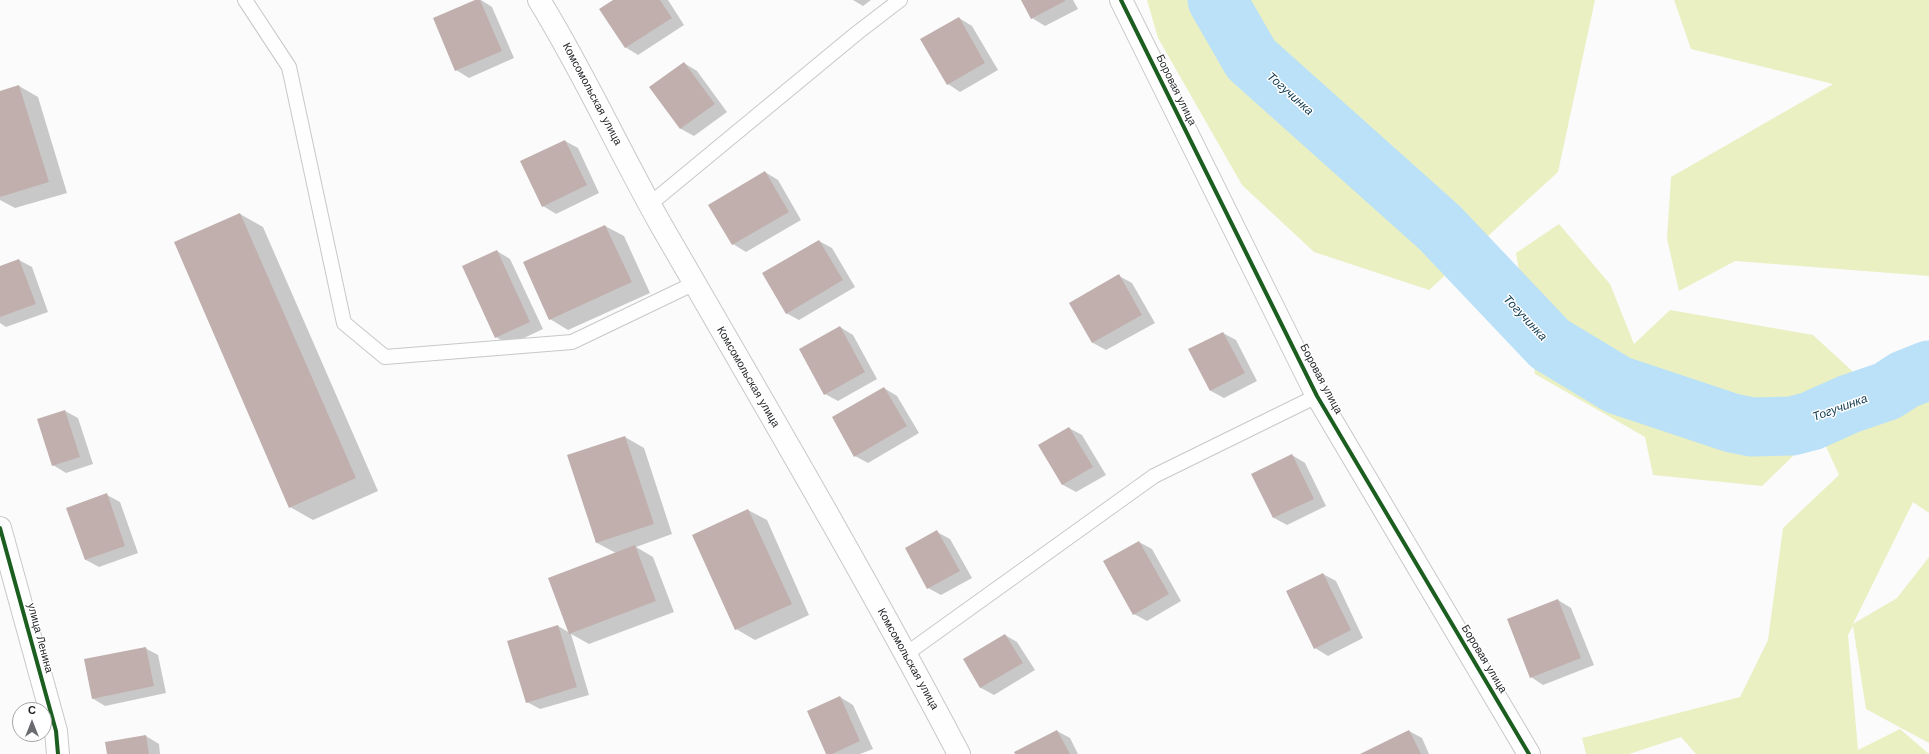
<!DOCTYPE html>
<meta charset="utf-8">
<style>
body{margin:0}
#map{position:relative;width:1929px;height:754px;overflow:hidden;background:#fbfbfc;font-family:"Work Sans",sans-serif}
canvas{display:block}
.north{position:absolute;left:12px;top:702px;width:40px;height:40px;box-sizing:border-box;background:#fff;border:1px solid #a4a5a6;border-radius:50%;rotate:0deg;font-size:11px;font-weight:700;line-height:16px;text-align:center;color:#1c1e21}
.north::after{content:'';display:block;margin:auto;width:14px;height:18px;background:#6a6b6e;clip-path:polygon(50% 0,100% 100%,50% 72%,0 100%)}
</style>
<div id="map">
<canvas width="1929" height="754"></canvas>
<div class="north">С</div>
</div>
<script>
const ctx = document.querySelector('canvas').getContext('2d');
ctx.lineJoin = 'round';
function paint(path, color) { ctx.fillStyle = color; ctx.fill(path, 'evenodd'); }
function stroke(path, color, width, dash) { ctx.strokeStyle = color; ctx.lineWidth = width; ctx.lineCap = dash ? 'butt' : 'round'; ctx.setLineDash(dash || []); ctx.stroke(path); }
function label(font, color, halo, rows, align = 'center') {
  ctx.font = font + ' "Work Sans",sans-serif'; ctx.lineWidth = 3; ctx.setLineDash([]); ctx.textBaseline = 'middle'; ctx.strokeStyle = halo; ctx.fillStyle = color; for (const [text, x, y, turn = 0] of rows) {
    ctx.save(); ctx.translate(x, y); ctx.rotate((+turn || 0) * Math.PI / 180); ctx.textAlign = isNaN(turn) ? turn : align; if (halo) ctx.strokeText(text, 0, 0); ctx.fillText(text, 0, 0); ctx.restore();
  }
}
paint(new Path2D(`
 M1147 0H1595L1558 172 1429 290 1314 252 1242 185 1158 38Z
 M1674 0H1929V276L1735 261 1679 291 1667 239 1671 177 1833 84 1691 49Z
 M1559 224 1610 284 1634 344 1670 310 1813 335 1862 380 1929 348V513L1913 502 1853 624 1897 598 1929 557V743L1866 709 1853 626 1848 635 1858 750 1900 729 1929 754H1696L1681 737 1629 754H1586L1582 738 1740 697 1768 640 1783 528 1839 475 1819 431 1762 486 1653 475 1645 437 1535 374 1516 253Z`), '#eaf0c2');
paint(new Path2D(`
 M477 0H481L492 7 514 58 469 78 456 70Z
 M615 0H668L684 25 638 55 625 47Z
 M853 0H871L863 6Z
 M1023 0H1073L1078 9 1045 26 1032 18Z
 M959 18 972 26 998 70 960 92 948 84Z
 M684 63 697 71 727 112 694 136 681 129 650 87Z
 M19 86 38 97 67 193 15 208 0 200V92Z
 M565 141 578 148 599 193 556 214 543 206Z
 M765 172 778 180 801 220 746 252 733 244Z
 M240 214 263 227 378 491 313 520 290 507Z
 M605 226 624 236 650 293 568 330 550 319Z
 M819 241 832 248 855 287 799 320 786 313Z
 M497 251 510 259 543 329 509 345 496 337Z
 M19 260 32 267 48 312 6 327 0 323V267Z
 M1119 276 1132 283 1155 323 1106 350 1093 343 1070 304Z
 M840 327 853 335 877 379 838 401 825 394Z
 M1223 333 1236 340 1257 381 1224 398 1211 391Z
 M884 388 897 396 919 433 868 463 855 456Z
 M65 411 78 418 93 464 66 473 53 465Z
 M1069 428 1082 435 1106 475 1076 492 1063 485 1040 445Z
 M625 437 644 448 672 534 636 547 653 557 674 612 589 644 571 634 589 695 540 709 527 702 558 626 570 633 616 553 597 543 568 456Z
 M1292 455 1305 463 1326 506 1287 525 1274 518 1252 474Z
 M107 495 120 502 138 553 99 567 86 560Z
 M748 510 767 520 809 615 755 640 736 629Z
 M937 532 950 539 972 578 941 595 928 588Z
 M1139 542 1152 549 1181 601 1147 621 1134 614Z
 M1323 574 1336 581 1363 638 1328 656 1315 648Z
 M1558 600 1571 608 1594 665 1543 685 1531 677Z
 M1005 635 1017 642 1035 670 994 695 981 688 964 659Z
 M145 648 158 655 166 693 105 706 92 698Z
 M840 697 853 705 873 749 860 754H828Z
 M1057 731 1070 738 1078 754H1016Z
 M1409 731 1422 738 1429 754H1363Z
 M146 736 159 744 160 754H108Z`), '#0003');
stroke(new Path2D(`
 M1217 0 1251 59 1440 228 1550 344 1618 385 1732 423 1752 427 1792 426 1811 421 1849 404 1887 391 1904 380 1929 370`), '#bbe1f8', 59);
paint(new Path2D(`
 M475 0H480L502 51 455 71 433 18Z
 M613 0H660L672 18 625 48 599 9Z
 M1021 0H1065V1L1031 19Z
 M959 17 985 63 947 85 920 39Z
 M684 62 715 104 680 129 649 87Z
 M19 85 49 182 0 197V91Z
 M565 140 587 185 542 207 520 161Z
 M765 171 789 212 732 245 708 205Z
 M240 213 356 478 289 508 174 242Z
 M605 225 632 282 549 320 523 262Z
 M819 240 843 280 786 314 762 273Z
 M497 250 530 322 495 338 462 266Z
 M19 259 36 304 0 317V266Z
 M1119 274 1142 315 1092 343 1069 303Z
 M840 326 865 372 824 395 799 349Z
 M1223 332 1245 373 1210 391 1188 349Z
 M884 387 907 426 854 457 832 417Z
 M65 410 80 457 52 466 37 419Z
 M1069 427 1093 467 1062 485 1038 445Z
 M625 436 654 524 596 543 567 455Z
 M1292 454 1314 499 1273 518 1251 474Z
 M107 493 125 546 85 560 66 508Z
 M748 509 792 604 735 630 692 535Z
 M937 530 960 571 927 589 905 548Z
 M1139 541 1169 594 1133 615 1103 561Z
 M635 545 656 601 569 634 548 578Z
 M1323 573 1351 630 1314 649 1286 591Z
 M1558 599 1581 658 1530 678 1507 619Z
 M558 625 577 687 526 703 507 641Z
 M1005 634 1023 663 980 688 963 659Z
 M146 647 154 686 92 699 84 659Z
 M840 696 860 741 832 754H826L807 711Z
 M1057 730 1070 754H1015L1014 752Z
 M1409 730 1421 754H1360Z
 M146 735 149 754H107L105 742Z`), '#c0afad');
const service = new Path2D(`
 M245 0 289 67 344 323 385 357 572 342 695 283
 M650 204 857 33 900 0
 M906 654 1154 476 1317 396`);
const minor = new Path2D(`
 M1121 0 1317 396 1529 754
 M0 528 56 731 58 754`);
const secondary = new Path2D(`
 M539 0C584 73 619 151 661 225 762 400 865 575 959 754`);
stroke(service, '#c7c8ca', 16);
stroke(minor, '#c7c8ca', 24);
stroke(secondary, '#c7c8ca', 24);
stroke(service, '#fefeff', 14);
stroke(minor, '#fefeff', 22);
stroke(secondary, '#fefeff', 22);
stroke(new Path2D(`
 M1121 0 1317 396 1529 754
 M0 528 56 731 58 754`), '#1b5e20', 4);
label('11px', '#1c1e21', '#fff', [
 ["Боровая улица",1176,90,64],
 ["Комсомольская улица",592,94,62],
 ["Комсомольская улица",748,377,60],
 ["Боровая улица",1321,379,62],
 ["улица Ленина",40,638,75],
 ["Комсомольская улица",908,659,61],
 ["Боровая улица",1484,659,59]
]);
label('italic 12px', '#0f3a50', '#fff', [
 ["Тогучинка",1290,94,42],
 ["Тогучинка",1525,318,47],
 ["Тогучинка",1840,408,-20]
]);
</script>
